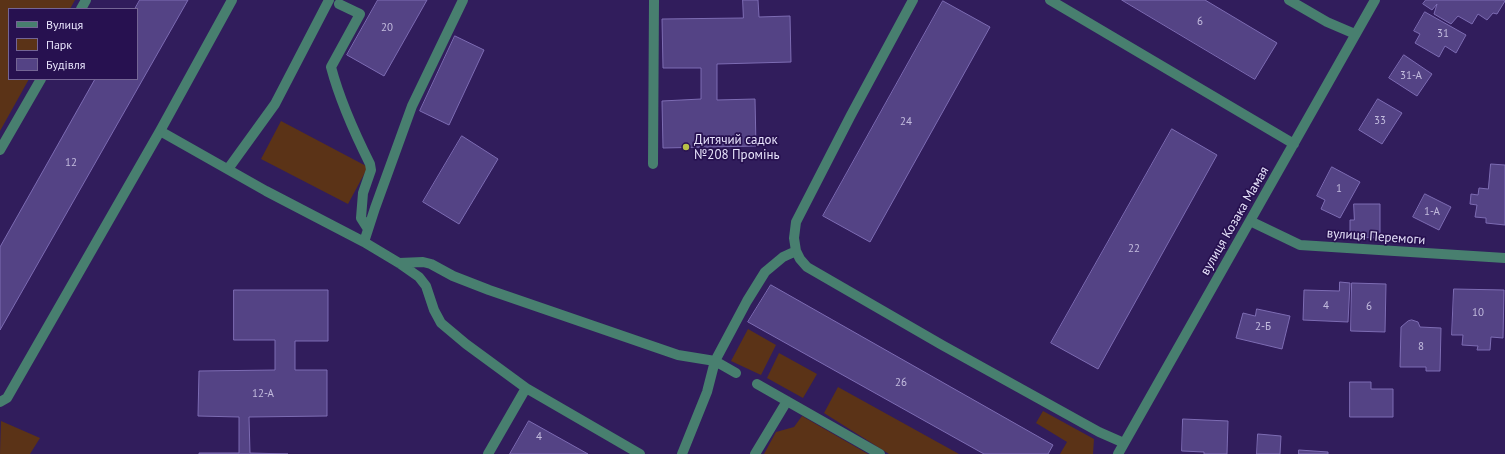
<!DOCTYPE html>
<meta charset="utf-8">
<style>
body{margin:0}
#map{position:relative;width:1505px;height:454px;overflow:hidden;background:#311d5c;font-family:"PT Sans",sans-serif}
canvas{display:block}
.legend{position:absolute;left:8px;top:8px;width:130px;height:72px;box-sizing:border-box;background:#271150;border:1px solid #746595;margin:0;padding:5px 7px;list-style:none;font-size:12px;color:#e8e4fc}
.legend li{display:flex;align-items:center;gap:8px;height:20px}
.legend b{width:20px;border:1px solid #746595}
</style>
<div id="map">
<canvas width="1505" height="454"></canvas>
<ul class="legend">
<li><b style="height:5px;background:#487f6f"></b>Вулиця</li>
<li><b style="height:11px;background:#5b3317"></b>Парк</li>
<li><b style="height:11px;background:#544385"></b>Будівля</li>
</ul>
</div>
<script>
const ctx = document.querySelector('canvas').getContext('2d');
ctx.lineJoin = 'round';
function paint(path, color) { ctx.fillStyle = color; ctx.fill(path, 'evenodd'); }
function stroke(path, color, width, dash) { ctx.strokeStyle = color; ctx.lineWidth = width; ctx.lineCap = dash ? 'butt' : 'round'; ctx.setLineDash(dash || []); ctx.stroke(path); }
function label(font, color, halo, rows, align = 'center') {
  ctx.font = font + ' "PT Sans",sans-serif'; ctx.lineWidth = 3.5; ctx.setLineDash([]); ctx.textBaseline = 'middle'; ctx.strokeStyle = halo; ctx.fillStyle = color; for (const [text, x, y, turn = 0] of rows) {
    ctx.save(); ctx.translate(x, y); ctx.rotate((+turn || 0) * Math.PI / 180); ctx.textAlign = isNaN(turn) ? turn : align; if (halo) ctx.strokeText(text, 0, 0); ctx.fillText(text, 0, 0); ctx.restore();
  }
}
paint(new Path2D(`
 M0 0H75L70 9H9V79H29L0 131Z
 M281 121 368 167 348 204 261 159Z
 M748 329 776 345 761 375 731 361Z
 M779 353 817 374 803 398 767 378Z
 M838 387 959 454H889L824 413Z
 M1043 411 1094 439 1093 454H1060L1067 442 1036 423Z
 M802 416 868 454H764L776 432 794 427Z
 M1 421 40 438 30 454H0Z`), '#5b3317');
const building = new Path2D(`
 M140 0H188L0 330V247L95 79H137V9H135Z
 M378 0H427L384 76 347 55Z
 M743 0H758L759 17 790 16 791 62 717 64V100L755 99 756 146 663 148 662 101 701 99V68H663L662 19 743 18Z
 M1122 0H1205L1277 43 1255 79Z
 M1426 0H1503L1505 1 1497 14 1493 13 1487 20 1478 14 1472 24 1458 16 1451 24 1434 14 1437 4 1432 10 1423 4Z
 M943 1 990 27 870 242 823 216Z
 M1425 12 1466 35 1456 53 1445 46 1439 57 1415 43 1420 34 1414 31Z
 M455 36 484 50 449 125 420 111Z
 M1404 55 1432 74 1417 96 1389 78Z
 M1378 99 1402 113 1382 144 1359 130Z
 M1172 129 1217 155 1098 369 1051 343Z
 M462 136 498 159 459 224 423 202Z
 M1491 164 1505 165V225L1486 223V218L1475 217 1477 205 1470 204 1471 194 1478 195 1479 188 1488 189Z
 M1332 167 1360 182 1340 218 1321 209 1325 200 1317 196Z
 M1425 194 1451 207 1439 230 1413 217Z
 M1354 204H1380V238L1350 237V220H1354Z
 M1340 282 1350 283 1348 322 1303 320 1304 290 1339 291Z
 M1352 283 1386 284 1385 332 1351 331Z
 M771 285 1053 445 1048 454H984L748 322Z
 M1454 289 1504 290 1503 338 1491 337 1490 350H1477L1478 346 1462 345 1463 335H1452Z
 M234 290H328V341H295V370H327V416L249 417 250 453 288 454H199V453H239V417L198 416 199 371 275 370V340H234Z
 M1257 309 1290 316 1282 349 1236 338 1243 313 1255 316Z
 M1412 320 1418 322 1420 327 1441 328 1440 371H1426V367H1400L1401 327 1408 321Z
 M1350 382H1371V389H1393V417H1350Z
 M1183 419 1228 421 1227 454H1204V452L1182 451Z
 M529 421 588 454H510Z
 M1258 434 1281 436 1280 454H1257Z
 M1299 450 1328 452V454H1299Z`);
paint(building, '#544385');
stroke(building, '#7d6cb3', 1);
stroke(new Path2D(`
 M913 0 851 115 796 222 794 238 796 251 800 259 807 267 942 345 1099 432 1124 443
 M1050 0 1294 144
 M1289 0 1327 22 1355 34
 M339 4 360 14 331 67C340 101 355 134 370 164L371 170 363 193 361 218 368 229
 M81 9 86 0
 M160 131 266 191 364 242 399 263 419 277 426 286 434 310 441 323 466 344 526 388
 M0 150 41 79
 M653 164 654 0
 M228 169 275 104 329 0
 M1250 221 1300 245 1505 258
 M364 242 375 208 412 106 463 0
 M399 263 423 262 431 264 453 276 489 290 678 355 715 361 736 373
 M757 384 880 454
 M0 402 7 398 160 131 232 0
 M488 454 526 388 640 454
 M682 454 707 392 715 361 747 301 765 272 783 257 796 251
 M755 454 787 401
 M1118 454 1375 0`), '#487f6f', 10);
for (const [x, y, r, color] of [
 [686,147,4,"#b8c147"]
]) { const dot = new Path2D(); dot.arc(x, y, r, 0, 2 * Math.PI); ctx.fillStyle = color; ctx.fill(dot); stroke(dot, '#271150', 1.5); }
label('11px', '#c3bcde', null, [
 ["6",1200,22],
 ["20",387,28],
 ["31",1443,34],
 ["31-А",1411,76],
 ["33",1380,121],
 ["24",906,122],
 ["12",71,163],
 ["1",1339,189],
 ["1-А",1432,212],
 ["22",1134,249],
 ["4",1326,306],
 ["6",1369,307],
 ["10",1478,313],
 ["2-Б",1263,327],
 ["8",1421,347],
 ["26",901,383],
 ["12-А",263,394],
 ["4",539,437]
]);
label('13px', '#e8e4fc', '#271150', [
 ["Дитячий садок",694,140],
 ["№208 Промінь",694,155]
], 'left');
label('13px', '#e8e4fc', '#271150', [
 ["вулиця Козака Мамая",1235,221,-60],
 ["вулиця Перемоги",1376,237,4]
]);
</script>
